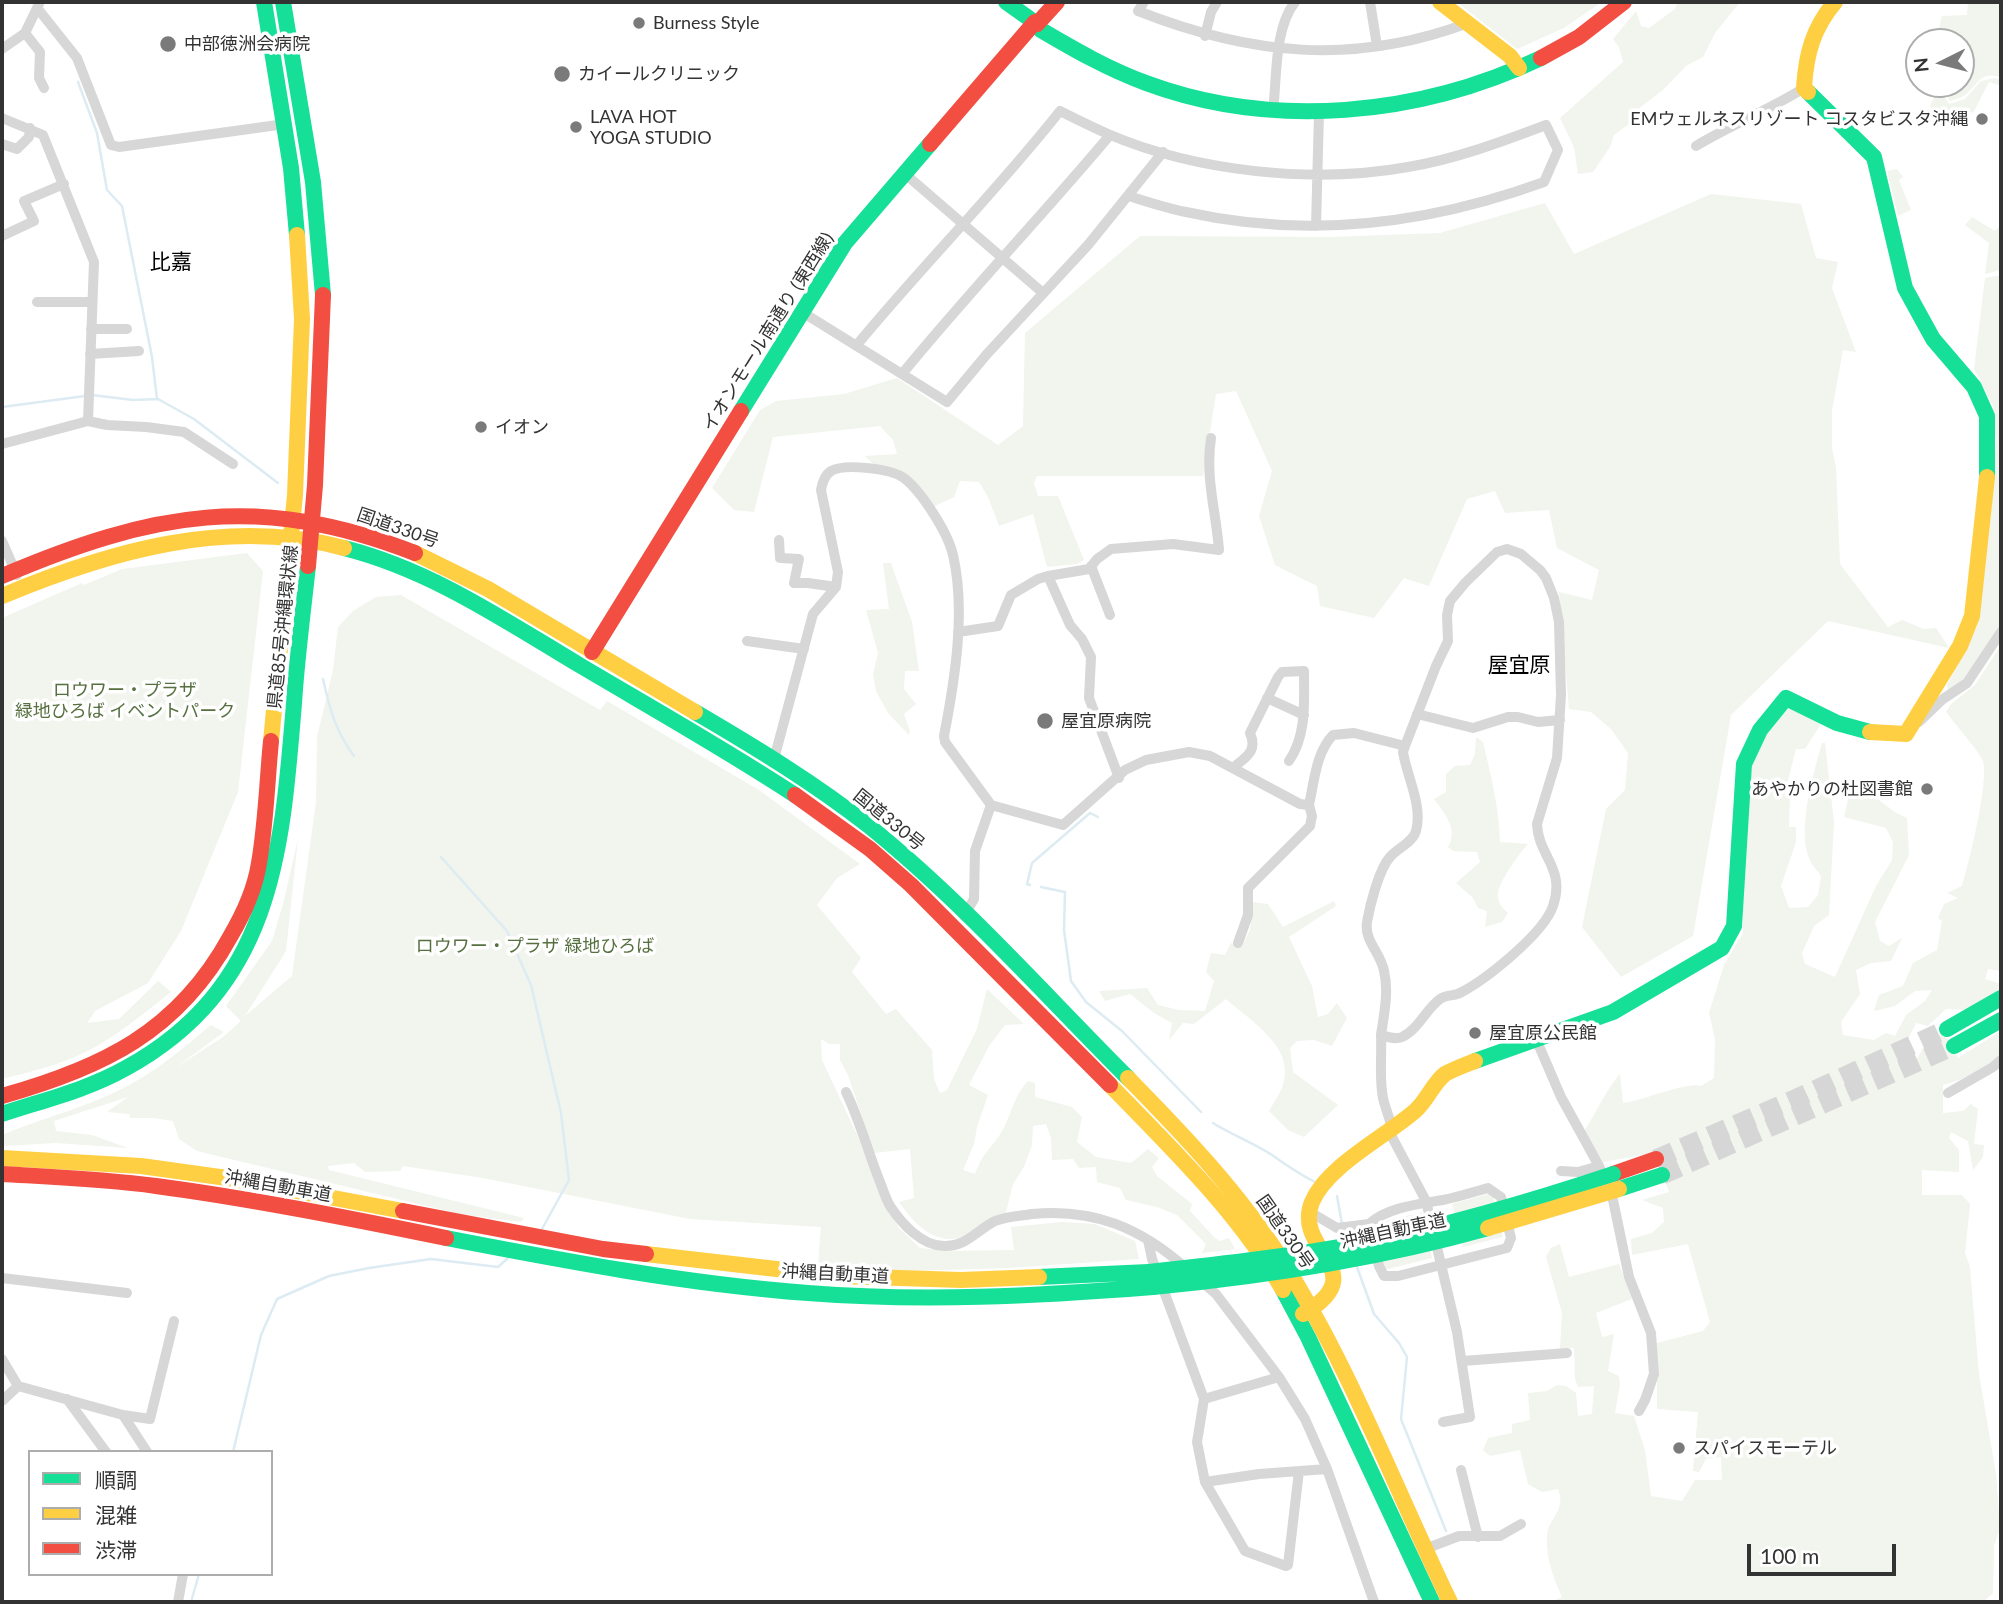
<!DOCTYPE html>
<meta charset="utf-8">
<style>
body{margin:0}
#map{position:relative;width:2003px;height:1604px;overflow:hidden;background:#fff;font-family:Lato,"Noto Sans JP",sans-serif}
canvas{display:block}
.frame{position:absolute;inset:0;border:4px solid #333;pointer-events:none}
.legend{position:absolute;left:28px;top:1450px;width:245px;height:126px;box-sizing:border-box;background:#fff;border:2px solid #adadad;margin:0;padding:9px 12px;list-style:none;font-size:21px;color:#333}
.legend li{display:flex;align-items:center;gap:14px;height:35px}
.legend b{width:35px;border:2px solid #adadad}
.north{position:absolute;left:1905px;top:28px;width:70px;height:70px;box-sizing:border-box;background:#fff;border:2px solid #adadad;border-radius:50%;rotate:264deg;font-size:19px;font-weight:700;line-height:28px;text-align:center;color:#333}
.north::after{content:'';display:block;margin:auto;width:24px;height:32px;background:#7a7a7a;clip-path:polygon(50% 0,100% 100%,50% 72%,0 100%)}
.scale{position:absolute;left:1747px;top:1544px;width:149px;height:32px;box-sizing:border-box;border:4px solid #333;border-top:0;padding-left:9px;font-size:21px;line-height:24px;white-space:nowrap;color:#333;-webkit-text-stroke:5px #fff;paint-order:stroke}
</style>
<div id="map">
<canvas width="2003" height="1604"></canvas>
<div class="frame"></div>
<ul class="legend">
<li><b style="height:9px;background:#16e098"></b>順調</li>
<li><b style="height:9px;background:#ffcf43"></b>混雑</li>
<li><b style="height:9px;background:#f24e42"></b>渋滞</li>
</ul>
<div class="north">N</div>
<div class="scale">100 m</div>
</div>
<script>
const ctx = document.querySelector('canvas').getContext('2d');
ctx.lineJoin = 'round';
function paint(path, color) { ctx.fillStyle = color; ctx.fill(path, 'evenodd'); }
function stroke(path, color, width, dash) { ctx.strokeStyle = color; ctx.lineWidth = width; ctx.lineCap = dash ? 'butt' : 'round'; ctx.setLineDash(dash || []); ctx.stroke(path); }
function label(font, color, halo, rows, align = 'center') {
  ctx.font = font + ' Lato,"Noto Sans JP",sans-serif'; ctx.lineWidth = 7; ctx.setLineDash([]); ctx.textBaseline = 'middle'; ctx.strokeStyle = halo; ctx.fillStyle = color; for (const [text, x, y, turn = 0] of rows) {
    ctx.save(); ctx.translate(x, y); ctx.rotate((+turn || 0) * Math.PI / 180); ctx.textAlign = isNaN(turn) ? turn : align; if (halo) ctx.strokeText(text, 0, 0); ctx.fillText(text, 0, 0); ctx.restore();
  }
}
paint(new Path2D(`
 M1457 2H1602L1564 28 1517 49Z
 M1677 2H1740L1715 33 1703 57 1686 66 1663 90 1634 112 1633 121 1614 135 1610 147 1593 172 1578 174 1574 147 1560 118 1623 62 1619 47 1613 39 1636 11 1641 26 1649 28 1675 9Z
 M1968 2H2001V77C1980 71 1979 83 1966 94 1962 98 1955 99 1950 101L1939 84H1961V42H1930L1936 40 1942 16 1967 15Z
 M1995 78 2001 80V86L1989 82 1973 113 1965 109 1959 118 1965 125 1961 129 1952 121 1945 129 1930 106 1936 94 1931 84H1936L1949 104 1965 99 1981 81Z
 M1897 169 1903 177 1899 180 1911 210 1898 216 1887 171Z
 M1711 194 1801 204 1816 258 1838 262 1832 288 1856 352 1843 350 1832 410V448L1836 468 1840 564 1888 627 1902 620 1924 629 1936 628 1949 648 1828 621 1731 715 1693 936 1621 977 1582 927 1606 809 1625 790 1628 753 1611 729 1591 712 1569 709 1559 592 1592 600 1599 570 1557 548 1549 510 1505 513 1495 491 1467 499 1429 586 1404 578 1374 618 1320 606 1317 586 1275 565 1259 516 1272 471 1236 391 1216 394 1203 476H1037L1034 483 1038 496H1058L1084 560 1077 564 1047 567 1033 514 999 526 988 497 979 482 960 481 954 497 933 507 914 481 873 464 865 456 897 454 893 440 880 426 773 437 754 512 734 510 712 488 760 410 776 401 844 394 897 378 998 445 1023 426 1025 333 1140 236 1332 237 1440 233 1545 203 1574 254Z
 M1972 217 1995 231 2001 225V270L1985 274 1989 243 1965 225Z
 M2001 275V625L1964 679 1948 691 1947 685 1977 627 1991 514 1996 441 1993 406 1974 369 1985 278Z
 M247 553 263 571 238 792 181 931 148 983 95 1011 87 1023 119 1019 158 981 171 992C144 1013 116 1037 86 1052 59 1065 30 1072 2 1079V618L82 583 84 585 122 569Z
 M883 563H891L912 622 919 671H905L904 689 916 704 904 714 910 731 909 735 888 713 876 691 873 674 878 653 866 610 889 609Z
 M401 595 600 710 607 701 759 790 860 864 837 878 817 905 861 958 852 972 886 1014 896 1009 932 1050 934 1079 940 1093 947 1090 977 1029 987 989 1024 1024 1005 1025 989 1046 969 1085 988 1095 977 1127 974 1144 963 1170 975 1174C983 1153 987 1153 999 1136 1011 1119 1013 1096 1028 1081L1035 1083V1097L1072 1107 1082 1117 1077 1142 1096 1157 1131 1163 1148 1149 1159 1158 1152 1167 1157 1176 1192 1204 1190 1211 1214 1237 1220 1241 1229 1238 1235 1249 1202 1253 1206 1244 1177 1215 1157 1207 1126 1200 1120 1188 1097 1182 1096 1167 1079 1168 1073 1159 1052 1160 1051 1138 1046 1124 1033 1126 1032 1145 1024 1167 1013 1184 1006 1212C999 1215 992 1217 986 1221 980 1226 975 1233 968 1235 937 1248 916 1226 899 1202L914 1198 910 1149 874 1153 848 1075 840 1060V1044H829L821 1039 822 1060 858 1137 878 1191 899 1228 920 1248 950 1251 1014 1250 1011 1227 1062 1222 1095 1224 1135 1241 1139 1259 1008 1268 909 1271 818 1265 821 1227 690 1219 483 1178 403 1166 400 1171 365 1172 354 1163 328 1166 329 1170 524 1218 521 1222 460 1214 197 1151 179 1139 173 1121 153 1118H130L129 1114 107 1112 128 1097 54 1121 56 1131 92 1135 128 1148 56 1143 2 1146V1135C45 1117 92 1106 133 1083 161 1067 186 1046 211 1025L224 1032 175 1068 223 1037 241 1021 226 1006 272 941 283 904 298 839 286 951 245 1016 292 976 316 802 317 737 333 670 338 627 353 611 376 597Z
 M2001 645V971L1988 969 1985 979 2001 984V988L1968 1010 1946 1009 1928 1026 1916 1023 1896 1063 1911 1069 1926 1043 1943 1033 1958 1058 2001 1031V1057L1962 1079 1943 1085V1113L1963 1111 1971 1104 1978 1109 1974 1144 1984 1145 1983 1157 1973 1170 1968 1141 1951 1132 1949 1138 1959 1150V1172L1922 1170V1195H1962L1970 1204 1965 1253 1970 1267 1979 1374 1996 1474 2000 1529 1994 1545 1993 1593 1983 1602H1551L1562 1597C1553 1577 1546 1558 1547 1536 1548 1518 1567 1511 1558 1489L1542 1492 1528 1484 1520 1450 1490 1456 1483 1450 1488 1438 1512 1433V1424L1530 1420 1528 1393 1547 1391 1557 1385 1566 1386 1576 1393 1578 1416 1592 1414 1594 1386 1578 1387 1575 1379 1574 1348 1560 1349 1562 1313 1546 1257 1551 1248 1560 1244 1569 1277 1619 1264 1632 1299 1596 1313 1602 1337 1614 1334 1608 1371 1619 1376 1620 1384 1615 1413 1634 1416 1645 1450 1651 1496 1682 1501 1695 1480H1722L1721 1457 1706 1459 1699 1472 1693 1471 1698 1412 1657 1409V1343L1703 1331 1710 1322 1688 1244 1632 1255 1631 1239 1652 1233 1664 1222 1663 1208 1642 1200 1669 1192 1654 1153 1603 1162 1584 1131C1597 1112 1605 1091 1620 1074L1623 1103C1642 1101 1687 1081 1701 1086L1714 1078 1715 1039 1709 1013 1724 965 1743 933 1742 861 1751 760 1767 727 1780 713 1793 708 1821 724 1805 749H1796L1785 792 1790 794 1789 827H1796V842L1781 886 1789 908 1808 907 1818 895 1821 876C1818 871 1813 867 1811 862 1795 834 1814 772 1822 743H1825L1834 822 1829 915 1814 926 1802 953 1805 964 1835 977 1876 886 1892 860 1893 842 1886 828 1844 817 1850 791H1867L1896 813 1907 818 1909 855 1875 922 1880 941 1889 946 1902 938 1891 961 1871 963 1856 970 1860 994 1841 1022 1843 1035 1874 1040 1886 1033 1895 1036 1906 1015 1925 1001 1932 990 1915 991 1895 1006 1874 1011 1879 995 1903 986 1913 963 1937 950 1942 921 1938 918 1944 904 1958 898 1947 893 1962 886C1969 863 1989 782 1983 761 1979 751 1953 722 1946 712L1951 704 1975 685Z
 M1476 737 1483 742C1491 776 1499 807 1500 842L1528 844C1520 852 1499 882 1498 893 1497 902 1502 908 1508 913L1502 922 1485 927 1487 911 1478 908 1473 898 1456 883 1480 862 1477 852 1453 851 1448 847C1459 829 1444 813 1434 799L1446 792V774L1455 766 1470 765 1475 754Z
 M1334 901 1336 906 1289 937 1312 986 1318 1017 1328 1014 1337 1003 1347 1018 1332 1046 1314 1040 1297 1041 1290 1048 1293 1072 1338 1105 1304 1137 1288 1130 1269 1111C1274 1102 1282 1091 1284 1081 1293 1045 1249 1020 1226 999L1194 1024 1183 1023 1169 1040 1172 1023 1154 1013 1130 994 1105 1001 1099 991 1147 988 1158 1005 1179 1010 1205 1011 1214 981 1206 972 1211 953 1225 955 1231 943 1242 947 1250 930 1253 902 1268 904 1283 927Z
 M1492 1193 1503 1237 1463 1247 1452 1204Z
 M1422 1212 1432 1258 1384 1270 1373 1224Z`), '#f1f5ed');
stroke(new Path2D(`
 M78 82 97 133 107 190 122 206 152 357 157 399
 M92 395 133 400 158 399 194 419 278 483
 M2 407 85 396
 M323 679C330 710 335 730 354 756
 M441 857 507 931 531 985 561 1113 569 1180 542 1229
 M1030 885 1027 884 1032 863 1090 813 1098 817
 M1041 887 1065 892 1064 930 1071 981 1086 1002 1122 1031 1201 1112
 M1213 1123C1232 1135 1254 1143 1272 1155 1286 1165 1299 1174 1315 1182
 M1337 1196 1342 1224
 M1357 1267 1374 1314 1399 1343 1407 1357 1401 1419 1446 1531
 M233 1452 261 1335 277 1299 329 1276 369 1268 431 1259 498 1267 508 1258
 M191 1602 199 1574`), '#ddebf3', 2.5);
stroke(new Path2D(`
 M1656 1159 1795 1099 1947 1029
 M1662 1175 1954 1046`), '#d6d6d6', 19, [19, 10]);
stroke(new Path2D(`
 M1144 2 1138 11C1250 55 1353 66 1468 23
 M1370 2 1377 46
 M38 9 77 58 111 145 119 147 285 124
 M25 33 40 52 39 78 44 88
 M1205 36 1211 12 1217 2
 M2 49 25 33 39 4
 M1273 111C1277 79 1274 28 1295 2
 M2 118 43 135 94 262 88 421
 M2 144 17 149 29 137 30 128
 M1696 146C1731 125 1769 110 1804 88
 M904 173 1043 293
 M1316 226 1319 113
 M2 236 34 221 24 201 64 184
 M37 302H92
 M802 312 947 402 987 354 1088 245 1163 152
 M91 329H127
 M856 346C922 266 996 192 1060 111 1076 119 1092 127 1108 134 1197 172 1314 184 1408 167 1456 159 1501 142 1546 125L1558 150 1544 182C1429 224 1307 239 1186 212 1166 208 1148 202 1129 196
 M90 354 139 351
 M902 374C969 292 1042 216 1110 135
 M2 444 88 421 107 425 146 427 184 432 233 464
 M779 540 780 558 799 559 794 583H808L836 587
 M2 541 17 575
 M1091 566 1110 615
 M1048 576 1089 569 1097 559 1111 549 1173 544 1219 550C1216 511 1205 478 1211 438
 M958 632 998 626 1011 595 1038 579 1048 576 1070 625 1082 639 1091 657 1089 698 1119 778
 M747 641 804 649
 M1267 698 1304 715
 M1417 714 1473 728 1508 717H1518L1538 722 1560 720
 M1919 722 1943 699 1967 683 2001 632
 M774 759 813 614 836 587 838 572 821 490C822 484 825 475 831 471 845 463 892 469 904 478 922 492 948 533 953 555 966 611 955 679 944 736L945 742 991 805 1063 825 1125 770 1146 760 1189 752 1210 756 1300 804 1309 805C1314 783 1316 752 1333 735L1354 733 1405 746 1436 666 1448 641 1447 615 1450 601 1465 583 1497 552 1507 549 1521 554 1540 570 1546 578 1554 598 1559 622 1561 695 1557 758 1537 824C1538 856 1566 868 1553 906 1544 933 1487 979 1460 993 1454 996 1446 995 1440 999 1426 1009 1418 1030 1402 1037 1395 1040 1388 1037 1381 1035 1382 1056 1379 1078 1383 1098 1386 1112 1393 1123 1392 1137L1426 1201 1457 1332 1470 1417 1443 1422
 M1234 767C1246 757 1258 751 1250 733L1278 677 1282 672 1304 671C1304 701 1307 735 1289 761
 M964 916 974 899 975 851 991 805
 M1238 943 1248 915V888L1310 826 1312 816 1309 805
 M1381 1035C1384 1014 1389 992 1384 971 1381 953 1364 941 1367 922 1370 905 1379 869 1390 857 1398 848 1413 842 1416 831 1423 806 1407 777 1403 752L1405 746
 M1536 1039 1561 1097 1599 1166 1613 1200 1629 1277 1651 1333 1654 1374 1645 1400 1639 1411
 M846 1092C860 1121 868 1152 880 1182 883 1190 886 1199 890 1206 902 1224 922 1246 944 1246 966 1247 977 1230 995 1221 1007 1216 1020 1216 1032 1214 1094 1208 1141 1228 1187 1269
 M1948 1093 1993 1067 2001 1060
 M1561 1171 1578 1172 1599 1166
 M1310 1212 1337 1228 1369 1224 1379 1266 1384 1276H1398L1507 1248 1511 1238 1501 1197 1488 1188C1473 1192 1458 1197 1443 1200 1419 1204 1388 1207 1369 1224
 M1148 1240 1152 1259 1204 1399
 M2 1278 127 1293
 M1202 1282 1216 1294 1279 1377 1305 1419 1327 1469 1374 1602
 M2 1359 18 1386 123 1415 150 1419 174 1321
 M1463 1361 1567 1353
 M1279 1377 1204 1399 1197 1442 1205 1482 1245 1551 1286 1566 1288 1565 1299 1471
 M67 1399 106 1452
 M2 1401 18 1386
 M123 1415 147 1452
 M1461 1470 1478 1537
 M1205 1482 1259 1474 1327 1469
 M1425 1549 1459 1536H1500L1521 1524
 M178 1602 183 1574`), '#d7d7d7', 10);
stroke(new Path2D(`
 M264 2 291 168 297 235
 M283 2 313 182 323 295
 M1006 2 1037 24 1041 30C1075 50 1108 69 1146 83 1273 130 1419 116 1541 58
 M1808 92 1874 157 1905 288 1933 339 1974 387 1987 416V477
 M741 411 845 243 930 144
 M344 548C431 570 504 620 581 666 652 708 725 749 795 795
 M695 712C755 747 814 783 869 826 963 902 1043 993 1128 1078
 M1947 1029 2001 998
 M1954 1046 2001 1020
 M1475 1061 1613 1012 1722 948 1734 926 1744 764 1760 730 1786 698 1837 723 1870 732
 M2 1114C44 1100 87 1090 126 1068 273 987 282 852 294 703 297 657 303 612 308 566
 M1619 1189 1662 1175
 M446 1238C565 1261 686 1284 808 1293 923 1302 1038 1296 1153 1287
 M1039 1277 1149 1272
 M1283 1290 1308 1337 1432 1602`), '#16e098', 16);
stroke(new Path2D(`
 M1440 2 1510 56 1519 68
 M1808 92 1804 88C1806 54 1813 28 1835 2
 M415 553 488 589 695 712
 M2 596C110 551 227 517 344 548
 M1870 732 1906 734 1960 646 1972 616 1987 477
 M271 741 295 495 302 319 297 235
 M1128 1078C1184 1135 1239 1193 1282 1260 1350 1367 1395 1488 1450 1602
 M1110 1085C1172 1149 1238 1212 1283 1290
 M2 1158 141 1166 227 1178 403 1211
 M646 1254 837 1276 961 1280 1039 1277
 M1303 1314C1376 1271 1292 1251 1312 1202 1327 1166 1385 1137 1415 1111 1427 1101 1433 1083 1445 1074 1454 1069 1465 1065 1475 1061`), '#ffcf43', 16);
stroke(new Path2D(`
 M1037 24 1057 2
 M1541 58 1579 37 1624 2
 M930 144 1035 22
 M308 566 315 485 323 295
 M2 576C153 512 258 492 415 553
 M592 652 741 411
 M795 795 870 849 911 885 1110 1085
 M2 1096C102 1068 178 1032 230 937 243 915 255 889 259 863 266 823 267 782 271 741
 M2 1174C54 1177 105 1179 156 1186 254 1199 350 1218 446 1238
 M1613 1174 1656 1159
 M403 1211 603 1249 646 1254`), '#f24e42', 16);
stroke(new Path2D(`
 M1149 1272C1222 1264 1294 1256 1366 1242 1450 1225 1532 1201 1613 1174
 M1153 1287C1267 1276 1378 1259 1488 1228`), '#16e098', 16);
stroke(new Path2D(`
 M1488 1228 1619 1189`), '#ffcf43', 16);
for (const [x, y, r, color] of [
 [639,23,7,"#7a7a7a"],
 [168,44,9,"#7a7a7a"],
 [562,74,9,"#7a7a7a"],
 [1982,119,7,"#7a7a7a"],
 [576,127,7,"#7a7a7a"],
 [481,427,7,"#7a7a7a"],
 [1045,721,9,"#7a7a7a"],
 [1927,789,7,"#7a7a7a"],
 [1475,1033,7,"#7a7a7a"],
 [1679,1448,7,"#7a7a7a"]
]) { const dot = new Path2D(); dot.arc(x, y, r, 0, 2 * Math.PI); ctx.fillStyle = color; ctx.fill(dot); stroke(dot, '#fff', 2.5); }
label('18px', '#333', '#fff', [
 ["Burness Style",653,23],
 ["中部徳洲会病院",184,44],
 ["カイールクリニック",578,74],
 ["LAVA HOT",590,117],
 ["YOGA STUDIO",590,138],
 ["EMウェルネスリゾート コスタビスタ沖縄",1968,119,"right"],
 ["イオン",495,427],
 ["屋宜原病院",1061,721],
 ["あやかりの杜図書館",1913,789,"right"],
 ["屋宜原公民館",1489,1033],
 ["スパイスモーテル",1693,1448]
], 'left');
label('18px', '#333', '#fff', [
 ["イオンモール南通り (東西線)",768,332,-58],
 ["国道330号",398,528,19],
 ["県道85号沖縄環状線",283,627,-84],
 ["国道330号",889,820,39],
 ["沖縄自動車道",278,1186,10],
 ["沖縄自動車道",1393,1231,-12],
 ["国道330号",1285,1232,55],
 ["沖縄自動車道",835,1274,3]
]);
label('18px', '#56703f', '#fff', [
 ["ロウワー・プラザ",125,690],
 ["緑地ひろば イベントパーク",125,711],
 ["ロウワー・プラザ 緑地ひろば",535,946]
]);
label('21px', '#000', '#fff', [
 ["比嘉",171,262],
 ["屋宜原",1519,665]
]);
</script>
